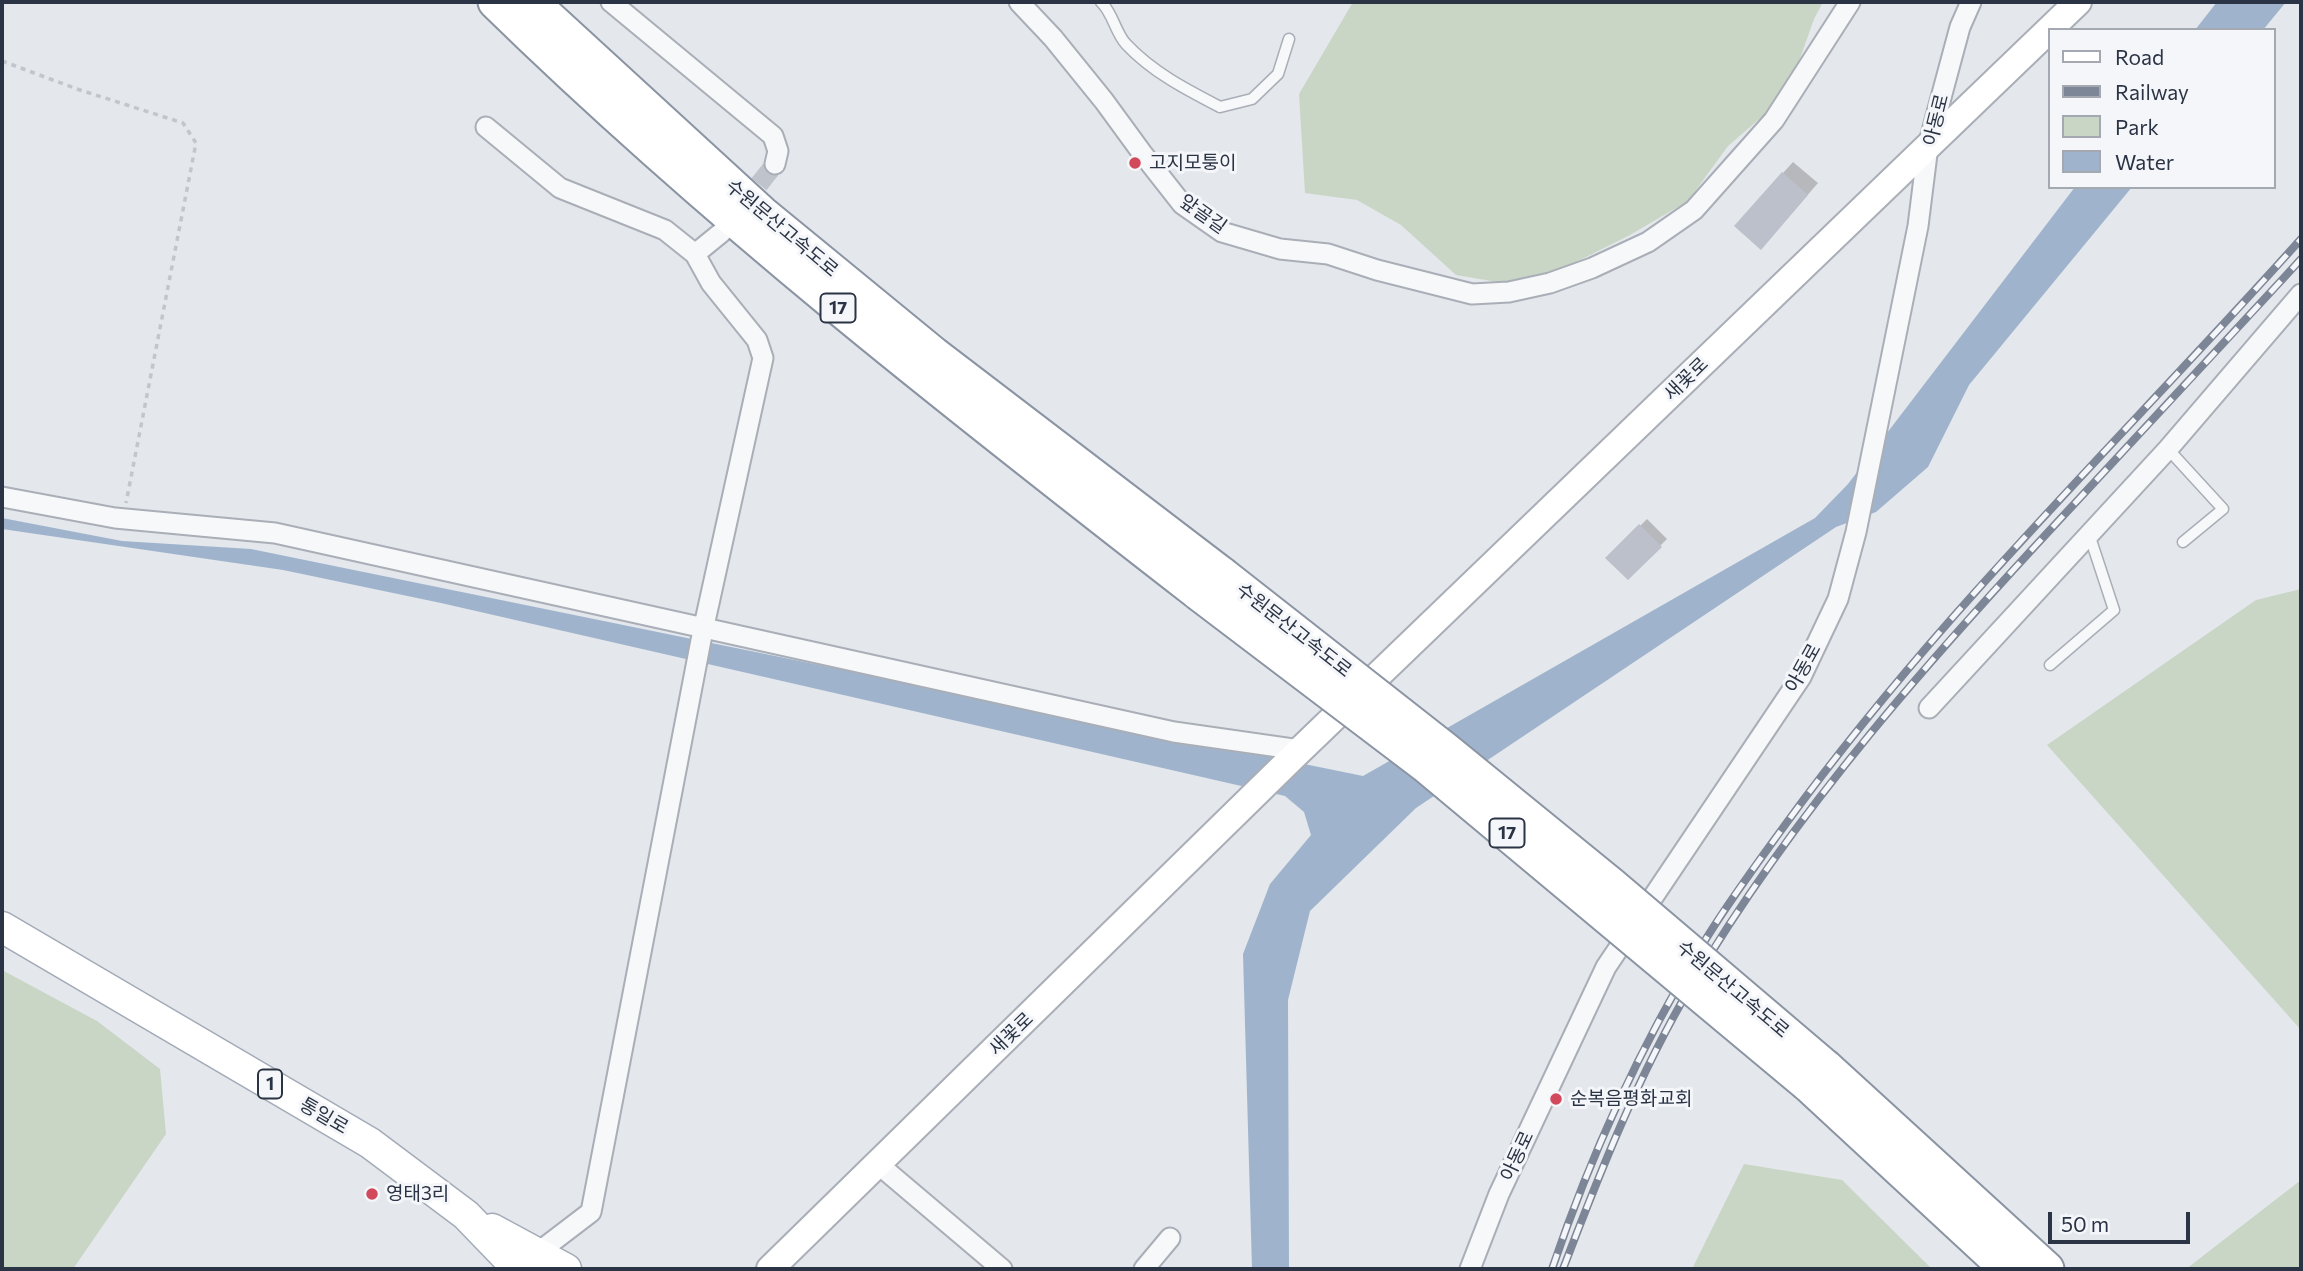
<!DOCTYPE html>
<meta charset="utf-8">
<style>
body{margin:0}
#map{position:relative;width:2303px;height:1271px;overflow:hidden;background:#e4e7ec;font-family:Commissioner,sans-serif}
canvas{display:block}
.frame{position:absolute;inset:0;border:4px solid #2b3445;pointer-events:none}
.legend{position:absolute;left:2048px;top:28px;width:228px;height:161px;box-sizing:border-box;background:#f4f6f9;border:2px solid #a4a8b1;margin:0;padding:9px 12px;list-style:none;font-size:21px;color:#2b3445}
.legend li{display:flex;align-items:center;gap:14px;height:35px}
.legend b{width:35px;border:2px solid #a4a8b1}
.scale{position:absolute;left:2048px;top:1212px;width:142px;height:32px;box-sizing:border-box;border:4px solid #2b3445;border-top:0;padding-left:9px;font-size:21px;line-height:24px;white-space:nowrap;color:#2b3445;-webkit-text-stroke:5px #f4f6f9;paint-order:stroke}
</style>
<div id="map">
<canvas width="2303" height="1271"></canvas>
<div class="frame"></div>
<ul class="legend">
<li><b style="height:9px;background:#fff"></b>Road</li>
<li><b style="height:9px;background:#7d8696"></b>Railway</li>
<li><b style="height:19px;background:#c9d6c5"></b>Park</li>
<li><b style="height:19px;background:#9fb4cc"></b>Water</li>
</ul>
<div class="scale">50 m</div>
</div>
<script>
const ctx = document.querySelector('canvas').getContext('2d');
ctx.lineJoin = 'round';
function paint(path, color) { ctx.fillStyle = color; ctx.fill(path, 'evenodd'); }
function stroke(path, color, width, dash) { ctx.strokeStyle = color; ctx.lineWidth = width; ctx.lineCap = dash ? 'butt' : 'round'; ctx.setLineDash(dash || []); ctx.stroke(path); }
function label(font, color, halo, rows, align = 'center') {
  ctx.font = font + ' Commissioner,"Noto Sans KR",sans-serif'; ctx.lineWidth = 6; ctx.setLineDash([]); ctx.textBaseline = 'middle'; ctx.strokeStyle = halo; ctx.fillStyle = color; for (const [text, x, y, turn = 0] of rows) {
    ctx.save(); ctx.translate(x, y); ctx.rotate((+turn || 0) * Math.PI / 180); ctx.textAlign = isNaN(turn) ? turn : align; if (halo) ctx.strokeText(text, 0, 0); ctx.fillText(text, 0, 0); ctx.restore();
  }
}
paint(new Path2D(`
 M1353 2H1823L1814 19 1787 95 1728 146 1688 201 1630 235 1564 268 1515 285 1456 275 1401 225 1357 200 1305 193 1299 94Z
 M2301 589V1030L2047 745 2256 600Z
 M2 970 97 1021 160 1069 166 1134 73 1269H2Z
 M1744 1164 1842 1180 1932 1269H1692Z
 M2301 1180V1269H2186Z`), '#c9d6c5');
paint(new Path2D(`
 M2217 2H2286L2263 30H2195Z
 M2075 187H2132L1969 385 1928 467 1876 512 1836 527 1416 808 1310 911 1288 1000 1289 1269H1252L1243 954 1270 884 1311 835 1304 812 1285 796 441 603 283 570 2 529V518L122 541 251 549 1363 776 1815 518 1848 484Z`), '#9fb4cc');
paint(new Path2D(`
 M1793 162 1818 183 1771 237 1783 173Z
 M1647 519 1667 539 1628 578 1608 558Z`), '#0003');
paint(new Path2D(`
 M1782 172 1808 195 1761 250 1734 226Z
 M1639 524 1662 547 1628 580 1605 558Z`), '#bbc0ca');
stroke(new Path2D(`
 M741 207 775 164`), '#bfc3cb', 19, [19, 10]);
const lane = new Path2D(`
 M1101 2C1113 13 1115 32 1126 44 1152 72 1187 90 1220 107L1252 99 1278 74 1289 39
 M2168 449 2223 509 2183 542
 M2050 665 2114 610 2089 534`);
const street = new Path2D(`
 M611 2 773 136 778 151 775 164
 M1019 2 1053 38 1104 101 1142 153 1182 204 1222 232 1280 249 1328 254 1377 270 1472 294 1509 292 1550 283 1592 268 1648 242 1694 210 1774 120 1850 2
 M486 127 560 188 665 230 695 254 711 283 757 340 763 358 702 635 591 1212 536 1254
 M695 254 722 232
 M2 497 115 518 275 533 1174 732 1300 750
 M1929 708 2168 449 2301 294
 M878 1164 1002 1269
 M1144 1269 1170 1238
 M1470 1269 1499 1194 1606 967 1801 677 1838 599 1856 532 1918 226 1928 146 1960 27 1971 2`);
const secondary = new Path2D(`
 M770 1269 1294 756 2078 2`);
const primary = new Path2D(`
 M2 927 370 1143 466 1215 518 1269
 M492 1229 566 1269`);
const highway = new Path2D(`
 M495 2C715 217 956 405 1198 593
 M532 2 762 213 934 354 1222 574
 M1826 1067 2047 1269
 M1807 1084 2007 1269`);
stroke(lane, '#a9aeb7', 13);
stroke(street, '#a9aeb7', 23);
stroke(secondary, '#a9aeb7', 30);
stroke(primary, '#a3abb8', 33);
stroke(highway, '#8b94a3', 37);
stroke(new Path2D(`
 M2 61 77 89 183 123 196 143 126 503`), '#c2c5cb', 3.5, [5, 5]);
stroke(lane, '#f7f8fa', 10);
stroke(street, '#f7f8fa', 19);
stroke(secondary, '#fff', 26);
stroke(primary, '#fff', 30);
stroke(highway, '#fff', 33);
const rail = new Path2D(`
 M1552 1269C1590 1157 1639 1049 1701 947 1726 905 1756 865 1785 825 1938 614 2128 433 2301 239
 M1563 1269C1600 1172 1638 1076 1691 986 1797 807 1936 652 2077 501 2152 420 2227 340 2301 259`);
stroke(rail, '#7d8696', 8);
stroke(rail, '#f4f6f9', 5, [16]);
const highwayBridge = new Path2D(`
 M1222 574 1445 749 1612 885 1826 1067
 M1198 593 1426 766 1807 1084`);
stroke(highwayBridge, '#8b94a3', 37, []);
stroke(highwayBridge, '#fff', 33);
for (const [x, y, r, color] of [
 [1135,163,7,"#d1495b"],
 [1556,1099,7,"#d1495b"],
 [372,1194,7,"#d1495b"]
]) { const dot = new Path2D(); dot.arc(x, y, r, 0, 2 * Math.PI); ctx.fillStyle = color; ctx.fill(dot); stroke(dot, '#f4f6f9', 2.5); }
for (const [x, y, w] of [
 [838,308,35],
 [1507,833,35],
 [270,1084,24]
]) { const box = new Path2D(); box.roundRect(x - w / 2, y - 14.5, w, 29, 5); ctx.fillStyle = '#f4f6f9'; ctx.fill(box); stroke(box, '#2b3445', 2); }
label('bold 18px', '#2b3445', null, [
 ["17",838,308],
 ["17",1507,833],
 ["1",270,1084]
]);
label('19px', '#2b3445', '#f4f6f9', [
 ["아동로",1936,120,-76],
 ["앞골길",1203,214,35],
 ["수원문산고속도로",782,228,40],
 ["새꽃로",1686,379,-44],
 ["수원문산고속도로",1294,630,38],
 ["아동로",1803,668,-61],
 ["수원문산고속도로",1733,989,40],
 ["새꽃로",1011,1034,-44],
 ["통일로",324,1116,30],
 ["아동로",1517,1156,-65]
]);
label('19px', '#2b3445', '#f4f6f9', [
 ["고지모퉁이",1149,163],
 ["순복음평화교회",1570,1099],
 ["영태3리",386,1194]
], 'left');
</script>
